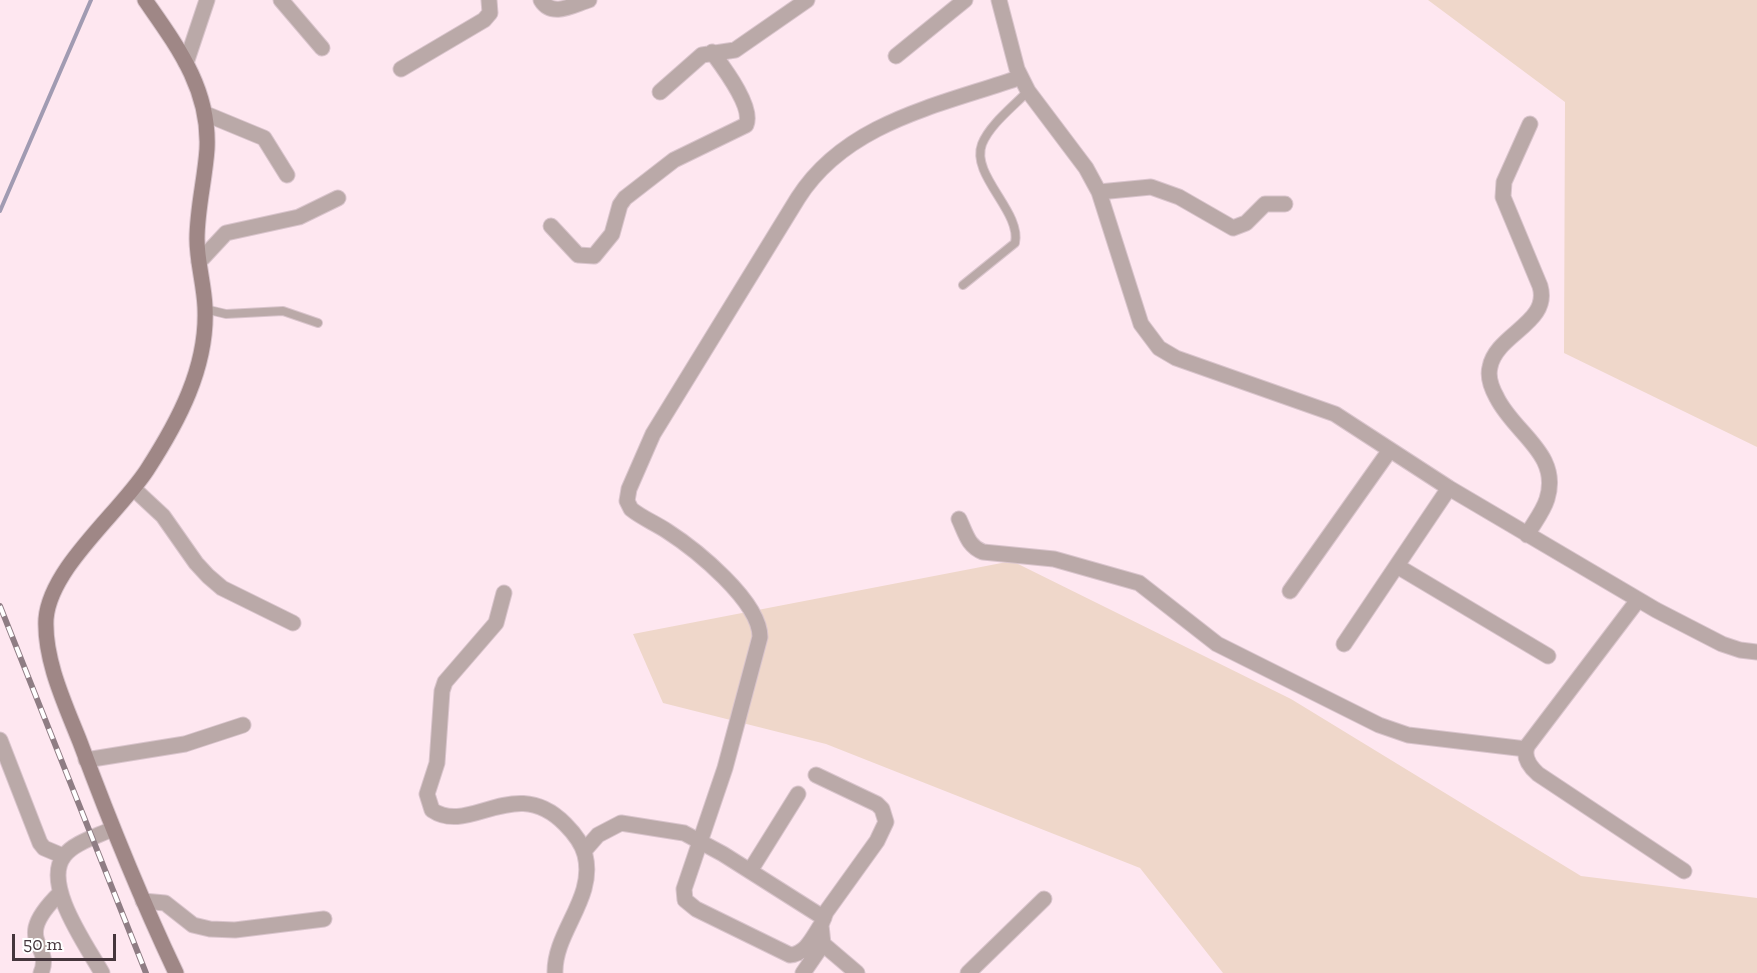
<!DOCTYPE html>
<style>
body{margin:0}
#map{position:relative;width:1757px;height:973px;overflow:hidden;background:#fee7f0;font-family:"Zilla Slab",serif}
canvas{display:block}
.scale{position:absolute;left:12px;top:934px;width:104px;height:27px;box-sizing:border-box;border:3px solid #45363c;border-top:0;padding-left:8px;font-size:18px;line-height:21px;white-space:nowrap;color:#45363c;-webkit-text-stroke:4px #fff;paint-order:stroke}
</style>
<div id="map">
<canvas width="1757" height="973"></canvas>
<div class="scale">50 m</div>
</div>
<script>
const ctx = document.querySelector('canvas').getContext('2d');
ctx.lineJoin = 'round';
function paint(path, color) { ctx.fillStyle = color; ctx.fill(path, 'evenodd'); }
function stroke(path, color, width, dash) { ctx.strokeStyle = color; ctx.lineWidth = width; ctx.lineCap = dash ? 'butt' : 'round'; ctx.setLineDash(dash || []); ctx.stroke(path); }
paint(new Path2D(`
 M1428 0H1757V447L1564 353 1565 102Z
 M1012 561 1291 699 1581 876 1757 898V973H1223L1140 868 826 744 663 703 633 634Z`), '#efd7ca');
stroke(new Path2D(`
 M0 211 91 0`), '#a19bb2', 4);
const service = new Path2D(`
 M963 285 1015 243C1022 212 970 175 982 144 990 124 1014 106 1028 91
 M205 309 226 314 283 311 318 323`);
const minor = new Path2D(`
 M281 0 322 48
 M541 0C552 18 573 5 589 0
 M999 0 1017 69 1028 91 1086 168 1099 192 1141 324 1159 348 1176 358 1335 414 1449 488 1656 610 1722 644 1740 650 1757 652
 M896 56 965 0
 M186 63 207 0
 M401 69 484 20 490 13 489 0
 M660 92 702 55 735 50 807 0
 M206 114 264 138 287 175
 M1099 192 1151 187 1179 197 1233 228 1246 223 1265 204H1285
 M551 226 578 255 594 256 612 234 620 205 625 198 674 160 746 125C754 107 723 67 712 52
 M199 262 226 233 299 217 338 198
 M134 489 163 516 196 563 208 576 222 588 293 623
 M959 519C966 534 968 546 983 552L1054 559 1139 583 1217 644 1379 725 1408 735 1526 749
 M1527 535C1533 524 1543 512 1547 499 1561 454 1515 434 1497 398 1492 389 1487 378 1490 367 1496 334 1551 323 1540 286L1503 197 1504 182 1530 124
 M1397 566 1548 656
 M1290 591 1390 450
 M504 593 496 623 445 682 442 691 437 763 427 794 432 810C470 836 515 773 565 824 574 833 582 843 585 855 596 898 554 932 555 973
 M1638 600 1528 745C1522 756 1529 766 1538 774L1684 871
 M1344 644 1449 488
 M0 740 40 843 44 848 63 856
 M86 760 185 744 243 725
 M584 851 598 835 621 823 684 833 723 854 824 918
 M750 871 798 794
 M143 901 165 903 193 925 210 929 235 930 324 919
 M821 925C813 937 806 954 790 955L696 909 685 900 684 889 725 768 760 637C760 601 695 549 667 531 655 523 642 518 631 509L627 501 629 489 653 434 798 198C847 121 942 105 1021 77
 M823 944 857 973
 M41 973C54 943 10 942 60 893
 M102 973C87 946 42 884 64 856 73 843 98 836 112 829
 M803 973 823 944 821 925 826 912 877 841 886 822 882 809 877 804 816 775
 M968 973 1044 899`);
const secondary = new Path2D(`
 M145 0C177 46 210 89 207 149 205 179 197 209 197 239 197 262 204 284 205 307 208 367 178 422 147 470 119 513 50 568 46 619 44 660 65 704 80 742 109 820 140 897 176 973`);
stroke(service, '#d9c4cc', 10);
stroke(minor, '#d9c4cc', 17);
stroke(secondary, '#d9c4cc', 17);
stroke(service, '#baa9a8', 8);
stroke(minor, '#baa9a8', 15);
stroke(secondary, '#9f8786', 15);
const rail = new Path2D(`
 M0 606 146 973`);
stroke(rail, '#8f7d84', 6);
stroke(rail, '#fff', 4, [11]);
</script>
